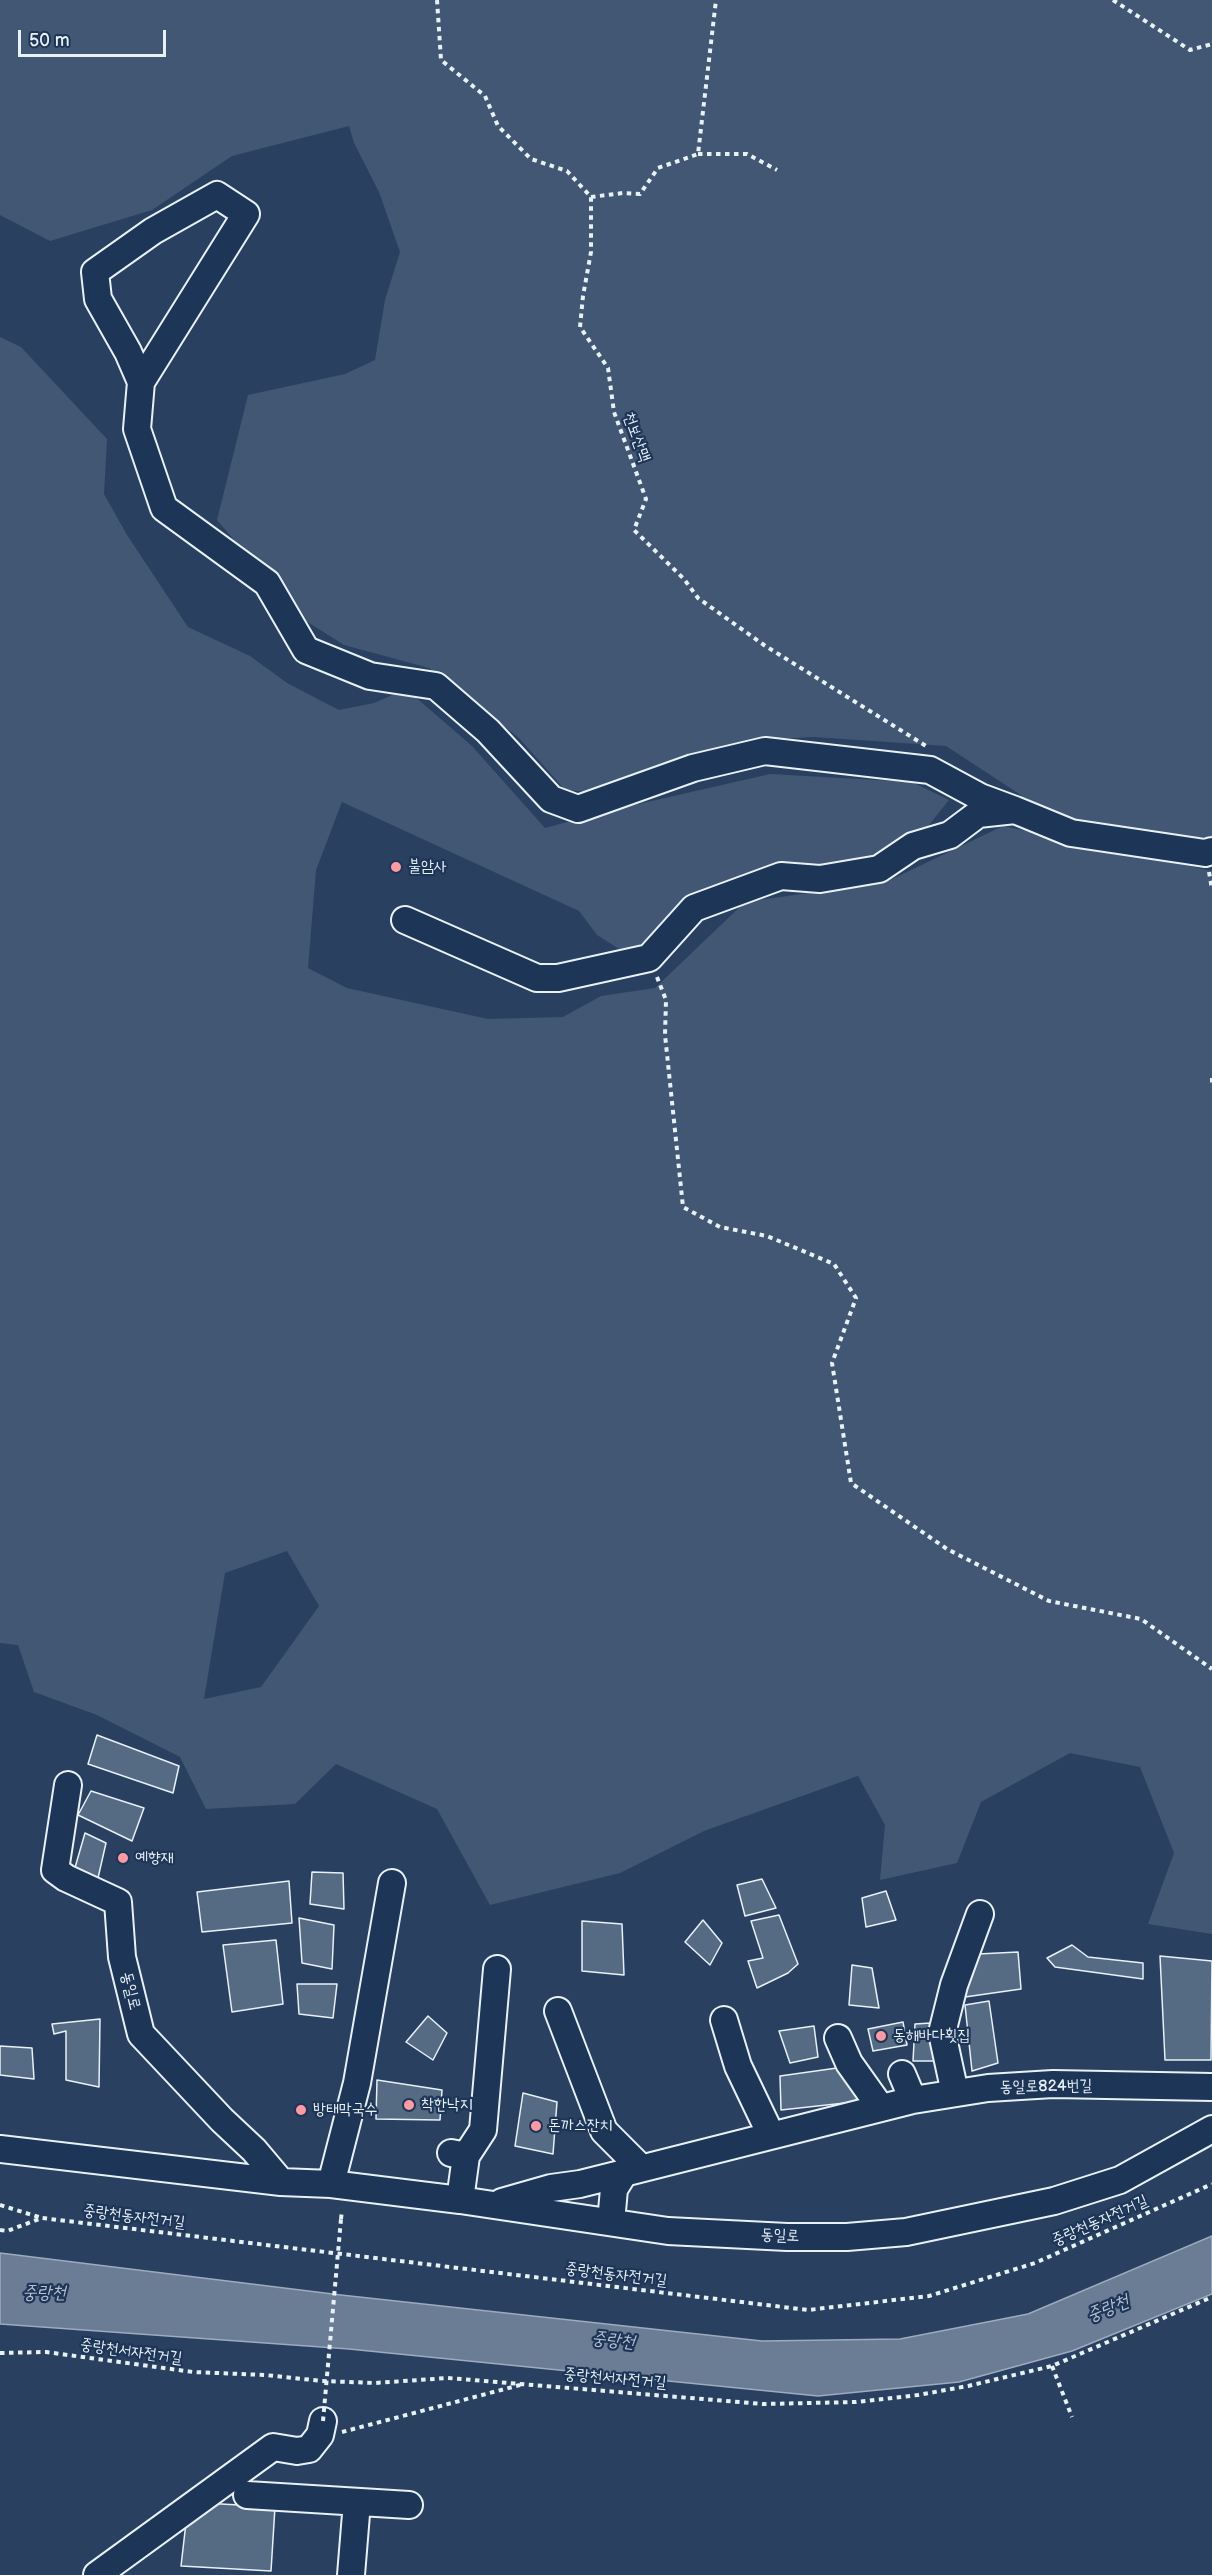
<!DOCTYPE html>
<meta charset="utf-8">
<style>
body{margin:0}
#map{position:relative;width:1212px;height:2575px;overflow:hidden;background:#294061;font-family:"Balsamiq Sans",sans-serif}
canvas{display:block}
.scale{position:absolute;left:18px;top:30px;width:148px;height:27px;box-sizing:border-box;border:3px solid #e8f1f8;border-top:0;padding-left:8px;font-size:18px;line-height:21px;white-space:nowrap;color:#e8f1f8;-webkit-text-stroke:4px #1d3557;paint-order:stroke}
</style>
<div id="map">
<canvas width="1212" height="2575"></canvas>
<div class="scale">50 m</div>
</div>
<script>
const ctx = document.querySelector('canvas').getContext('2d');
ctx.lineJoin = 'round';
function paint(path, color) { ctx.fillStyle = color; ctx.fill(path, 'evenodd'); }
function stroke(path, color, width, dash) { ctx.strokeStyle = color; ctx.lineWidth = width; ctx.lineCap = dash ? 'butt' : 'round'; ctx.setLineDash(dash || []); ctx.stroke(path); }
function label(font, color, halo, rows, align = 'center') {
  ctx.font = font + ' "Balsamiq Sans","Poor Story",sans-serif'; ctx.lineWidth = 4.5; ctx.setLineDash([]); ctx.textBaseline = 'middle'; ctx.strokeStyle = halo; ctx.fillStyle = color; for (const [text, x, y, turn = 0] of rows) {
    ctx.save(); ctx.translate(x, y); ctx.rotate((+turn || 0) * Math.PI / 180); ctx.textAlign = isNaN(turn) ? turn : align; if (halo) ctx.strokeText(text, 0, 0); ctx.fillText(text, 0, 0); ctx.restore();
  }
}
paint(new Path2D(`
 M0 0H1212V837H1186L1082 825 1030 801 946 746 814 737 750 740 591 792 565 790 519 738 429 668 344 645 298 616 217 520 248 395 345 374 375 360 385 300 400 252 379 192 354 143 349 126 232 156 152 210 50 241 0 215Z
 M0 337 21 347 107 439 104 494 127 535 188 627 250 656 287 683 339 710 374 703 406 689 472 746 545 828 608 811 770 774 912 782 949 800 925 830 875 859 822 866H775L627 954 597 935 579 911 342 802 316 870 308 968 347 988 488 1019 563 1017 601 996 655 988 745 902 886 882 1003 826 1212 871V1934L1148 1924 1174 1853 1140 1767 1070 1753 981 1802 957 1863 880 1880 885 1825 858 1776 704 1831 620 1873 490 1905 437 1809 336 1764 295 1804 206 1809 180 1757 97 1715 34 1692 18 1645 0 1643ZM287 1551 319 1606 261 1687 204 1699 225 1573Z`), '#415774');
const water = new Path2D(`
 M1212 2236V2294L1072 2351 959 2382 818 2396 349 2349 0 2324V2253L341 2295 762 2341 900 2339 1028 2314Z`);
paint(water, '#6b7c95');
stroke(water, '#9dabbd', 1.5);
const building = new Path2D(`
 M97 1735 179 1766 173 1793 88 1764Z
 M91 1791 144 1808 132 1841 78 1815Z
 M85 1833 106 1843 98 1878 74 1871Z
 M312 1872 343 1873 344 1909 310 1904Z
 M762 1879 776 1908 745 1916 737 1885Z
 M289 1881 292 1923 202 1932 197 1892Z
 M886 1891 896 1920 866 1927 862 1898Z
 M779 1915 798 1964 788 1973 757 1988 748 1961 763 1958 751 1921Z
 M299 1918 334 1925 332 1969 302 1963Z
 M703 1920 722 1943 710 1965 685 1942Z
 M582 1921 622 1924 624 1975 582 1971Z
 M276 1940 283 2004 232 2012 223 1945Z
 M1072 1945 1088 1957 1143 1963V1979L1055 1967 1047 1958Z
 M1018 1952 1021 1989 965 1997 978 1954Z
 M1160 1956 1212 1961 1211 2060H1165Z
 M852 1965 872 1968 879 2008 849 2005Z
 M297 1984H337L333 2018 299 2014Z
 M989 2001 998 2063 972 2071 965 2005Z
 M428 2016 447 2033 433 2060 406 2042Z
 M100 2019 99 2087 66 2080V2031L54 2034 52 2024Z
 M903 2022 907 2045 873 2051 868 2029Z
 M931 2023 938 2061H913L915 2024Z
 M814 2026 818 2057 790 2063 779 2031Z
 M0 2046 32 2048 34 2079 0 2075Z
 M837 2068 863 2101 781 2110 780 2076Z
 M377 2080 442 2090 440 2120 376 2119Z
 M523 2093 557 2102 553 2154 515 2146Z
 M203 2503 275 2507 271 2571 181 2566 187 2514Z`);
paint(building, '#556a83');
stroke(building, '#e8f1f8', 1.5);
const minor = new Path2D(`
 M141 382 128 352 98 299 95 272 153 231 217 195 246 214 141 382 137 429 164 508 267 583 306 650 370 676 436 686 488 731 551 799 578 809 693 768 765 751 930 770 980 797 1015 810
 M405 920 537 978H558L649 958 694 908 781 876 820 879 879 869 913 846 950 835 978 814 1015 810 1071 833 1205 853 1212 851
 M68 1785 55 1870 66 1878 118 1902 122 1957 141 2034 222 2120 254 2150 281 2182
 M558 2011 604 2131 641 2168
 M724 2020 738 2066 771 2135
 M838 2038 849 2063 881 2108
 M902 2074 913 2100
 M955 2093 942 2033 954 1985 980 1914
 M0 2149 281 2182 331 2184 460 2200 668 2231 787 2237H847L906 2232 1054 2201 1120 2180 1212 2129
 M451 2153 466 2156 483 2130 497 1969
 M331 2184 357 2083 392 1883
 M460 2200 466 2156
 M502 2202 551 2188 580 2184 624 2173
 M611 2222 614 2189 624 2173 913 2100 988 2088 1053 2084 1212 2087
 M247 2495 409 2505
 M97 2575 273 2447 297 2451 309 2449 320 2435 323 2421
 M351 2575 357 2502`);
stroke(minor, '#e8f1f8', 30);
stroke(new Path2D(`
 M437 0 441 60 485 96 498 126 531 159 567 171 591 197V252L583 296 580 327 608 368 614 412 646 499 634 530 684 579 698 598 764 645 926 746
 M1113 0 1190 50 1212 44
 M698 154H747L777 170
 M591 197 623 193 640 194 658 168 698 154 716 0
 M1209 872 1212 889
 M657 977 666 1000 665 1035 683 1207 720 1227 767 1236 834 1264 856 1298 832 1363 851 1483 947 1549 1049 1601 1141 1619 1212 1669
 M1212 1078V1084
 M0 2205 42 2218
 M341 2219 342 2210
 M0 2230 7 2231 42 2218 808 2310 929 2296 1035 2263 1212 2184
 M0 2353 46 2352 193 2372 265 2375 322 2381 375 2383 448 2378 763 2404 856 2402 918 2395 968 2386 1052 2366 1212 2297
 M1052 2366 1072 2417
 M342 2432 520 2385`), '#e8f1f8', 4, [4.5, 4.5]);
stroke(minor, '#1d3557', 26);
stroke(new Path2D(`
 M323 2421 341 2219`), '#e8f1f8', 4, [4.5, 4.5]);
for (const [x, y, r, color] of [
 [396,867,6,"#ff9aa2"],
 [123,1858,6,"#ff9aa2"],
 [881,2036,6,"#ff9aa2"],
 [409,2105,6,"#ff9aa2"],
 [301,2110,6,"#ff9aa2"],
 [536,2126,6,"#ff9aa2"]
]) { const dot = new Path2D(); dot.arc(x, y, r, 0, 2 * Math.PI); ctx.fillStyle = color; ctx.fill(dot); stroke(dot, '#1d3557', 2); }
label('16px', '#e8f1f8', '#1d3557', [
 ["천보산맥",636,437,70],
 ["동일로",130,1991,76],
 ["동일로824번길",1046,2087,-1],
 ["중랑천동자전거길",134,2217,7],
 ["중랑천동자전거길",1100,2221,-24],
 ["동일로",780,2236,2],
 ["중랑천동자전거길",616,2275,7],
 ["중랑천서자전거길",131,2352,8],
 ["중랑천서자전거길",615,2379,5]
]);
label('16px', '#e8f1f8', '#1d3557', [
 ["불암사",408,867],
 ["예향재",135,1858],
 ["동해바다횟집",893,2036],
 ["착한낙지",421,2105],
 ["방태막국수",313,2110],
 ["돈까스잔치",548,2126]
], 'left');
label('italic 18px', '#b6c2d0', '#1d3557', [
 ["중랑천",44,2293],
 ["중랑천",1108,2309,-22],
 ["중랑천",613,2341,6]
]);
</script>
